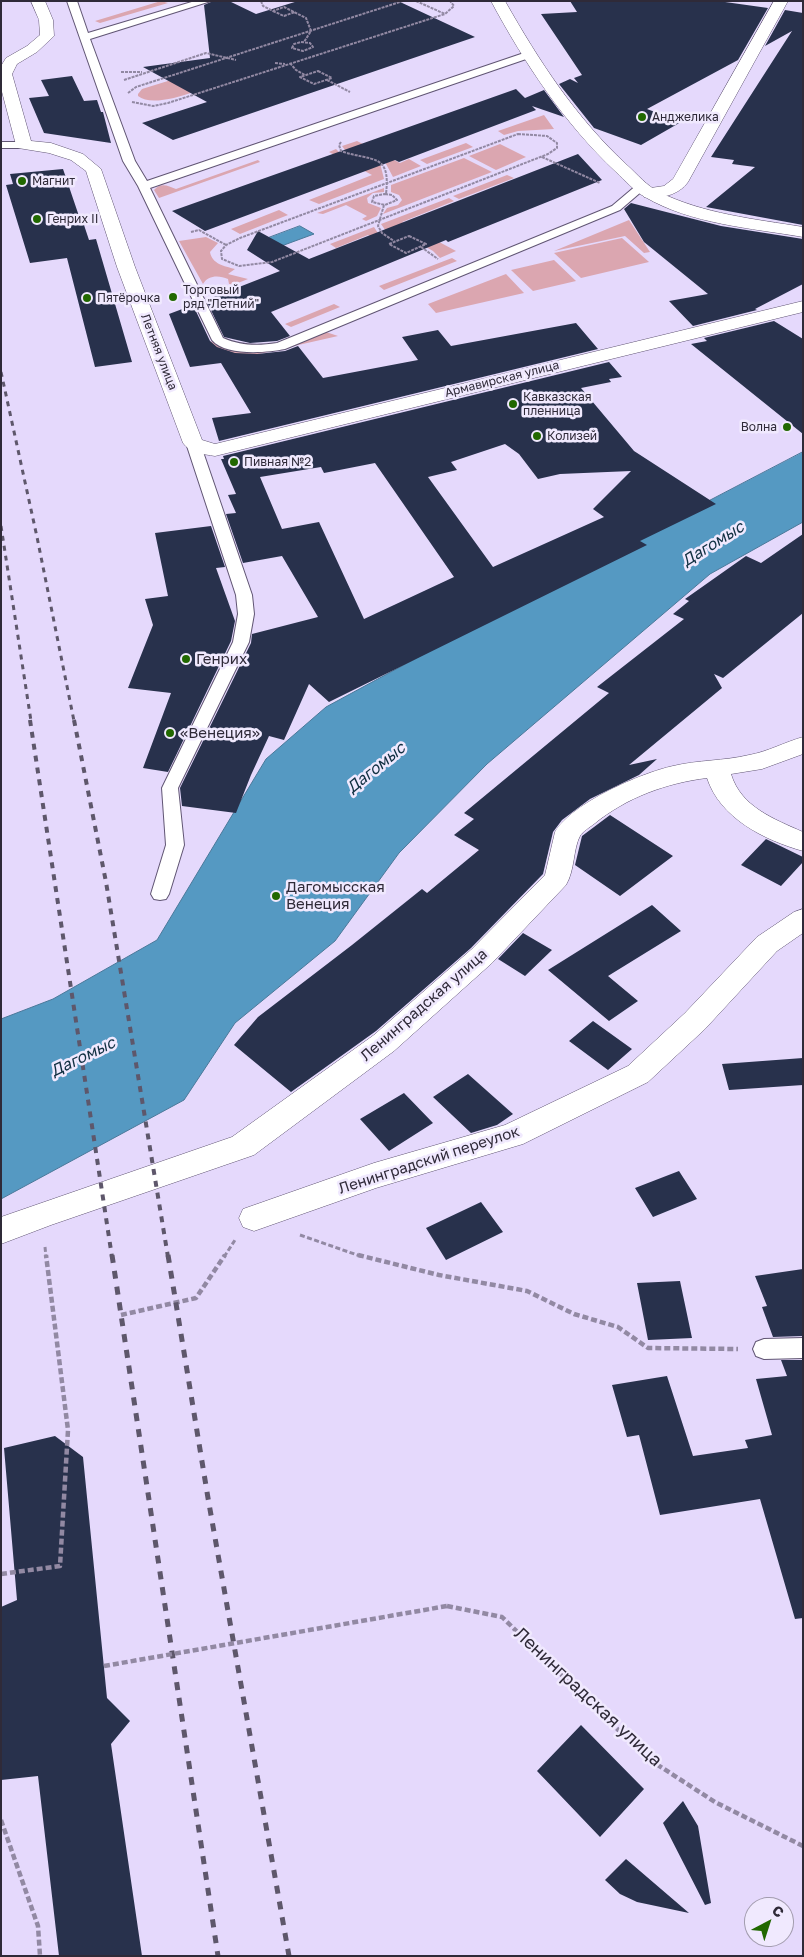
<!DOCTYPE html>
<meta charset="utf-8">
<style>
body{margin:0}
#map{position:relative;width:804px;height:1957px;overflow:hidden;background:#e5d9fc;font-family:"Golos Text",sans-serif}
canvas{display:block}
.frame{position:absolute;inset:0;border:2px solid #2f2a38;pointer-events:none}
.north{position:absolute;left:744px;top:1897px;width:50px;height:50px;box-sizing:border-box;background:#f0e9fe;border:1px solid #a39daf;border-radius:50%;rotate:40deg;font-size:14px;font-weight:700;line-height:20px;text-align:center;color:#2f2a38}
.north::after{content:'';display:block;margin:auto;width:18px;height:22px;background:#216800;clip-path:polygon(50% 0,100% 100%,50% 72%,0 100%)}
</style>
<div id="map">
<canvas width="804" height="1957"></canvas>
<div class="frame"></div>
<div class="north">С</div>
</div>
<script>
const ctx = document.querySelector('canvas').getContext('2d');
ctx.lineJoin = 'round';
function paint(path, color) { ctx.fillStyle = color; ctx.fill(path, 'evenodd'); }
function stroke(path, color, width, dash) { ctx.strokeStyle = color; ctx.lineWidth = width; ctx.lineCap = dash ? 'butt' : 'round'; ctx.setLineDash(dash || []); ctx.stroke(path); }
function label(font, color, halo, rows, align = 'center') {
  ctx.font = font + ' "Golos Text",sans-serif'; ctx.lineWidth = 5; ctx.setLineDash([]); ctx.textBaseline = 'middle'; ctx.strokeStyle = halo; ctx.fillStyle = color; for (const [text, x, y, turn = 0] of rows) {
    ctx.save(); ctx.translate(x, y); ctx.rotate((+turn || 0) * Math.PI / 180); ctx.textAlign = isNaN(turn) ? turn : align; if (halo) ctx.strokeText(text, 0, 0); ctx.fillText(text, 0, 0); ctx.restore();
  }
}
paint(new Path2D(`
 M161 1 168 3 100 23 95 21Z
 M210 68 230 79C210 85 156 111 138 96V94L142 89Z
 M544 115 554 129 518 131 504 135 498 131Z
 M357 141 400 163 409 159 421 166 393 177 385 162 345 150 342 146Z
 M466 143 473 147 427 164 420 160Z
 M500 144 526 157 496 170 469 156Z
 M336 149 339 152 380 163 384 179 319 204 309 200 372 175 329 152Z
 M464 158 492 172 383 214 387 208 398 205 402 200 399 195 391 192V185Z
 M258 160 260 162 159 198 154 190C161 182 168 186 176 189Z
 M507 175 514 178 459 199 453 196Z
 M384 188V192L373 193 367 198 368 203 381 208 377 216 366 221 362 219 367 216 346 205 323 214 317 213Z
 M449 198 454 201 402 222 456 251 440 258 433 251 426 247 388 234 381 224Z
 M279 210 288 215 240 234 231 229Z
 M629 220 650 252 644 253 625 236 554 251Z
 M374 227 385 244 368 235 336 248 330 244Z
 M206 237 218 243 210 252C212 264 224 266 235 269L228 274 248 279 233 285 229 284 228 279C219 275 208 275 203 284L179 241Z
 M622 238 649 262 581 278 554 253Z
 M452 258 457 261 384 290 379 286Z
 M554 260 576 281 533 291 511 270Z
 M506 274 524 293 436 313 428 304Z
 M334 304 340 307 291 327 285 324Z
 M326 332 338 336 219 363 210 341 229 349 242 351Z`), '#dba6b0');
const water = new Path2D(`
 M300 226 314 234 265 252 252 244Z
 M803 452V522L710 574 487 764 399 853 335 941 235 1023 184 1100 1 1199V1019L53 999 157 940 266 759 326 707 670 521Z`);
paint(water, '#5599c2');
stroke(water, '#4a7899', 1);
paint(new Path2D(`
 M213 1H229L256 14 298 1H398L475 37 173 140 142 123 207 102 143 67 210 58 204 5Z
 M570 1H718L768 8 738 60 647 109 681 122 641 145 594 128 559 84 570 79 578 83 574 78 582 75 541 14 577 12Z
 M785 10 803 13V225L706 207 755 167 732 164 734 160 711 157 792 31 765 46Z
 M72 76 84 101 97 100 101 112H103L111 143 44 133 29 98 49 96 41 80Z
 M516 89 525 98 544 90 564 117 532 106 536 110 399 162 395 160 205 231 172 211Z
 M578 154 602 180 448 242 446 240 271 312 290 336 277 341 250 343 224 337 206 300 280 271 247 250 258 231 309 259Z
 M63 169 82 225H84L89 240 96 239 132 362 95 367 67 258 30 263 6 185 13 184 10 174Z
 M631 203 721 226 803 239V284L755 309 757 310 693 326 669 301 708 294 644 242 624 209Z
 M193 305 210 341 217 347 235 353 257 354 285 351 298 346 323 378 418 360 402 337 438 330 451 346 576 323 598 349 219 441 212 418 251 413 221 363 190 367 169 314Z
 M774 321 803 339V434L691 344 707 341 704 338Z
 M609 362 622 377 609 379 611 382 581 388 634 451 716 504 640 541 647 545 329 702 309 684 284 740 269 736 251 775 236 813 182 806 180 788 251 643 252 634 318 617 282 556 243 563 226 514 236 513 228 495 236 494 221 459H224L223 456ZM505 444 519 454 538 479 560 474 631 471 593 509 604 517 493 567 428 477 457 470 451 462ZM375 463 454 577 364 619 319 522 282 529 260 477 321 467 324 473Z
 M211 526 225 567 216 568 235 621 231 641 168 772 143 768 171 693 128 688 153 625 145 599 168 596 155 533Z
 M803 534V613L723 678 714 674 722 688 629 765 657 759 639 775 590 799 562 820 553 832 543 874 471 948 376 1031 291 1092 234 1045 258 1017 352 945 422 889 427 893 479 850 454 835 474 819 464 813 609 693 597 687 684 619 673 614 689 601 685 599 746 556 761 563Z
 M610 815 673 856 620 896 575 865 582 836Z
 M766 839 803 857V862L781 886 741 865Z
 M652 905 681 931 608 976 638 1001 609 1021 548 970Z
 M523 933 552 950 525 976 498 959Z
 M593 1021 632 1049 608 1070 569 1041Z
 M803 1058V1085L729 1090 722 1064Z
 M468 1074 513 1114 497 1125 471 1133 433 1097Z
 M404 1093 433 1123 389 1151 360 1119Z
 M679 1171 697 1199 653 1217 635 1188Z
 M481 1202 503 1232 446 1260 426 1228Z
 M803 1269V1336L773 1337 762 1307 767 1306 755 1276Z
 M680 1281 692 1338 648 1340 637 1283Z
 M781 1360H803V1618L795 1619 760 1499 660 1515 639 1435 627 1437 612 1385 667 1376 693 1456 748 1448 745 1440 772 1435 756 1379 787 1376Z
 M55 1436 83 1457 107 1698 130 1721 111 1744 142 1956H59L38 1776 1 1780V1607L17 1600 4 1448Z
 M581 1725 644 1789 600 1837 537 1771Z
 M683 1801 698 1826 711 1903 705 1905 663 1823Z
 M626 1859 689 1913 637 1902 620 1894 605 1880Z`), '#28314c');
const lane = new Path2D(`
 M67 1H77L88 33 195 1H211L90 39 135 161 147 181 524 53 528 52 533 55 532 57 150 188 223 338C241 346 258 346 277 343L612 206 638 184 642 183 648 186 620 210 285 349C266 353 225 356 212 340L138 186 123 161Z
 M1 142H24L29 145 24 148H1Z
 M193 439 200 443 252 595 254 614 249 642 178 788 184 845 169 894 166 899 160 900 154 899 151 894 166 845 162 788 233 642 238 614 236 595 186 443Z
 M803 1338V1358L764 1359 756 1356 753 1349 756 1342 764 1339Z`);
const street = new Path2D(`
 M31 1H45L53 20 54 36 37 52 17 64 12 74 31 141 51 143 83 154 101 169 135 267 202 440 215 444 803 301V312L215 456C203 454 190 453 183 443L117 267 86 171 71 160 49 153 18 148 16 145 1 88V66L6 58 27 46 40 35 39 20Z
 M774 1H788L688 182C679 195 659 200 644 197L642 193 644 189 664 186 673 179Z
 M803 737V754L762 769 731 774C741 807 774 819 803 832V851C764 840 720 818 707 778 667 783 627 797 594 824 590 827 582 832 580 836 573 849 575 870 566 885L492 963 394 1051 254 1155 51 1225 1 1244V1217L232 1137 374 1035 472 949 545 875 555 832C572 803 641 773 673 766 698 760 724 761 749 755 767 752 785 742 803 737Z
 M803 909V933L777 951 705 1029 648 1082 523 1144 376 1188 254 1231 243 1227 239 1218 243 1209 374 1163 505 1125 628 1066 685 1013 757 937 794 912Z`);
const secondary = new Path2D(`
 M491 1H505C539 61 576 118 627 165 637 174 647 186 659 192 704 214 754 219 803 227V237C751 228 691 224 645 197 634 191 625 180 616 172 564 123 525 64 491 1Z`);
stroke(lane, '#605573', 2);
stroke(street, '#605573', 1);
stroke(secondary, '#605573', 1);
stroke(new Path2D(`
 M261 1 263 6 273 11 284 7 306 18 311 31 304 42
 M416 1 445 14
 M273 11 284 16 295 12
 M301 42 310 43 313 47 303 51 292 48 294 44Z
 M275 63 285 64
 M290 63 296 70 305 75
 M318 71 332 78 314 84 300 77Z
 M121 72H142
 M124 80 206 53 236 60
 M327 80 350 92
 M128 93 136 87 403 1
 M132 102 153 106 168 103 445 14 454 6 450 1
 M518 134 547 136 557 143V148L548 154 272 262 239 266 222 259 221 251 226 245 240 238Z
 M341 142 339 145 341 151C372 162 391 152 386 194
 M542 157 600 183
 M385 194 392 195 397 200 385 205 372 202 374 196Z
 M384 205 378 226 382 233 394 241
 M191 232 199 230 226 245
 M409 236 426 244 406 253 389 244Z
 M421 247 438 259`), '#9289a3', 2, [3, 1]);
stroke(new Path2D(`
 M300 1235 363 1257
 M45 1247 46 1257
 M224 1257 235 1240`), '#9289a3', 3, [5, 2.5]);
stroke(new Path2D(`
 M358 1255 439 1275 527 1291 574 1314 618 1327 648 1348 738 1349
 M121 1315 196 1298 225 1255
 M1 1574 60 1566 68 1430 46 1255
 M447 1606 502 1617 647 1758 715 1802 803 1846
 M1 1820 38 1926 40 1956`), '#9289a3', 4.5, [6, 3]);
paint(lane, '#fff');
paint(street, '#fff');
paint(secondary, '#fff');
stroke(new Path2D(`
 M1 372 37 537 74 721
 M1 526 31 721`), '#5e576b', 3, [5, 5]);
stroke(new Path2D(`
 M30 720 112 1257
 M74 720 106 882 168 1257`), '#5e576b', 4, [6, 6]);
stroke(new Path2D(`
 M112 1255 218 1956
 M168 1255 208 1498 289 1956`), '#5e576b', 5, [8, 8]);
stroke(new Path2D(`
 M104 1666 447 1606`), '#9289a3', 4.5, [6, 3]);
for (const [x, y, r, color] of [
 [642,117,5,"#216800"],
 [22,181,5,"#216800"],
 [37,219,5,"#216800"],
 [173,297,5,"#216800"],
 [87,298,5,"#216800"],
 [513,404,5,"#216800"],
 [787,427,5,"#216800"],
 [537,436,5,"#216800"],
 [234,462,5,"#216800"],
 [186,659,5,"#216800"],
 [170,733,5,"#216800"],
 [276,896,5,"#216800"]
]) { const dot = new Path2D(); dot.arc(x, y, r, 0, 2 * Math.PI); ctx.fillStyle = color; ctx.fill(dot); stroke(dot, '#f0e9fe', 2); }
label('12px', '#2f2a38', '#f0e9fe', [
 ["Анджелика",652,117],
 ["Магнит",32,181],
 ["Генрих II",47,219],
 ["Торговый",183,290],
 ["ряд \"Летний\"",183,304],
 ["Пятёрочка",97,298],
 ["Кавказская",523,397],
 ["пленница",523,411],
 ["Волна",777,427,"right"],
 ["Колизей",547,436],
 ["Пивная №2",244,462]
], 'left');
label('12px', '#2f2a38', '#f0e9fe', [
 ["Летняя улица",159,352,69],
 ["Армавирская улица",502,379,-14]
]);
label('15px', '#2f2a38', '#f0e9fe', [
 ["Генрих",196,659],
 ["«Венеция»",180,733],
 ["Дагомысская",286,887],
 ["Венеция",286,904]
], 'left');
label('15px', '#2f2a38', '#f0e9fe', [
 ["Ленинградская улица",424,1005,-41],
 ["Ленинградский переулок",429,1160,-18]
]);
label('italic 16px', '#102f41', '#f0e9fe', [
 ["Дагомыс",713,544,-32],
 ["Дагомыс",376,768,-39],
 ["Дагомыс",83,1057,-26]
]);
label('18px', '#2f2a38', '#f0e9fe', [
 ["Ленинградская улица",588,1697,43]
]);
</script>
